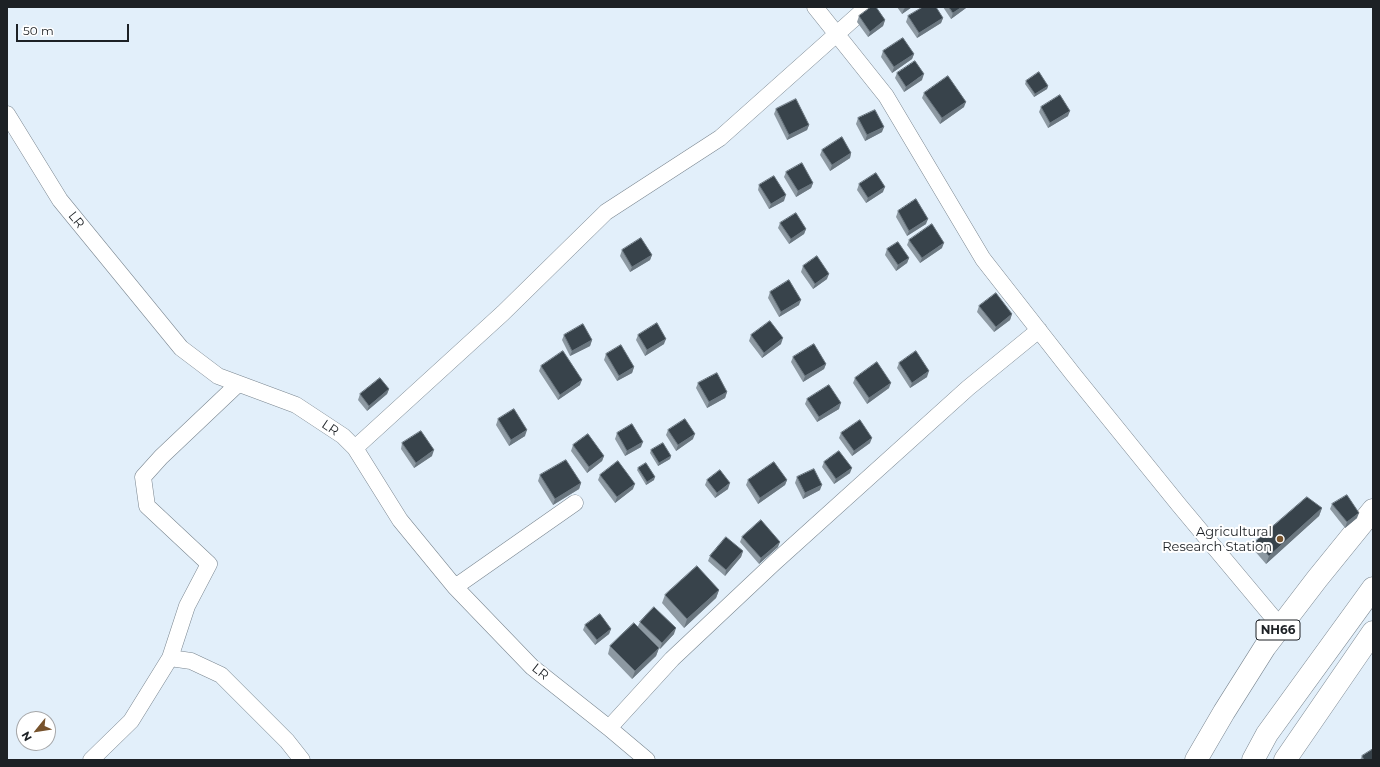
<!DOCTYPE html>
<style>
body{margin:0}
#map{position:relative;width:1380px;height:767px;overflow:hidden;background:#e2effa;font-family:Montserrat,sans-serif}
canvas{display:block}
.frame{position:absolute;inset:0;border:8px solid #1d2125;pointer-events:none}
.north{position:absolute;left:16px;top:711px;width:40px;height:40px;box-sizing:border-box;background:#fff;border:1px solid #a5a6a8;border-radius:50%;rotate:240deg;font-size:11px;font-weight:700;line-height:16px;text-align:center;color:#1d2125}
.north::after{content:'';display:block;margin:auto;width:14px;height:18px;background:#77532d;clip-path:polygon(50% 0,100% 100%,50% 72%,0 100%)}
.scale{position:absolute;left:16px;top:24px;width:113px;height:18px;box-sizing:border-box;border:2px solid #1d2125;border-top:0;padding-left:5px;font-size:12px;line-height:14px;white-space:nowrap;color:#1d2125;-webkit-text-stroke:3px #fff;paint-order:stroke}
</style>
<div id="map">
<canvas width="1380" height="767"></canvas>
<div class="frame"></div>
<div class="north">N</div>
<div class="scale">50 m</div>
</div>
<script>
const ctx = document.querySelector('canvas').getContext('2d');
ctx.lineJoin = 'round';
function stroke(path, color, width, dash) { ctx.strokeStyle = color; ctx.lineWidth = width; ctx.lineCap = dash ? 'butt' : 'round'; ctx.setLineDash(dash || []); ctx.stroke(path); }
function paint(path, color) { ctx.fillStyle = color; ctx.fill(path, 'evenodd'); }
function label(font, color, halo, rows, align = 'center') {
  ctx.font = font + ' Montserrat,sans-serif'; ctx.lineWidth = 4; ctx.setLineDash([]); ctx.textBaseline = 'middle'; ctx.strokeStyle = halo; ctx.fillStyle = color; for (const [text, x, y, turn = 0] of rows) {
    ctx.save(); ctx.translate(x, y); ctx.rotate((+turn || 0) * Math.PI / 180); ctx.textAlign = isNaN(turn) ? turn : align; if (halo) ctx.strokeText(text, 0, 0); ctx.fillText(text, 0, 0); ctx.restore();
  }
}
const street = new Path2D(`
 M815 7 886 96 983 259 1073 374 1179 505 1281 627
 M7 114 60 200 181 348 218 376 296 405 343 436 355 448 400 520 455 587 532 667 609 728 647 760
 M355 448 503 313 606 212 720 138 867 7
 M455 587 575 503
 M170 658 191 661 221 675 287 741 302 760
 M609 728 672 659 774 563 968 388 1039 330
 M91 760 131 721 170 658 187 606 209 564 147 506 143 477 161 457 238 384`);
const secondary = new Path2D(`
 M1285 760 1373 632`);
const highway = new Path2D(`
 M1196 760 1224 712 1265 647 1317 579 1373 510
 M1253 760 1267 734 1373 588`);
stroke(street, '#7a8690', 17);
stroke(secondary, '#7a8690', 23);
stroke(highway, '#7a8690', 23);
stroke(street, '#fff', 16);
stroke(secondary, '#fff', 22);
stroke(highway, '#fff', 22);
paint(new Path2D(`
 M897 7H912L902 14Z
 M943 7H966V8L951 19Z
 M859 16 885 20 883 26 868 37 857 22Z
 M908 16 943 18 941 23 917 38 906 22Z
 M883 51 914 54 912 59 892 73 881 57Z
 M897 73 922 80 904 92 895 78Z
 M1026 81 1048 86 1047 89 1034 97 1025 84Z
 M924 93 964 107 940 124 922 98Z
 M1041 107 1068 116 1048 128 1039 112Z
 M776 109 809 125 807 130 787 140 774 114Z
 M858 118 882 132 865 141 856 124Z
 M822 150 851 153 850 158 830 171 820 155Z
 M786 172 813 183 811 188 796 197 784 177Z
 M859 184 883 192 866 203 857 190Z
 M759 185 784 201 769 209 758 190Z
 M898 211 926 224 907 236 896 217Z
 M780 223 806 229 804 234 789 244 778 228Z
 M909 240 942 248 920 263 907 245Z
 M887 249 909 258 907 263 896 271 885 255Z
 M622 250 652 255 650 260 630 272 620 256Z
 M803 266 827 279 813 289 801 272Z
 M770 292 799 305 779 317 768 298Z
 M979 306 1012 314 1010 320 994 332 977 312Z
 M564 335 592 340 590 346 570 356 562 340Z
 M638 335 664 344 645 356 636 340Z
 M751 335 781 344 762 358 749 341Z
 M606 354 634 367 632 373 617 381 604 360Z
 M793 357 826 364 824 369 803 382 791 362Z
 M899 363 927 377 910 388 897 368Z
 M541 366 580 385 558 400 539 371Z
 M855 378 889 388 867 404 853 383Z
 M698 383 727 392 725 398 707 408 696 388Z
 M389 389 387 394 367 411 358 400 360 394Z
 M807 399 839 409 817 422 805 404Z
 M498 419 525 436 509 446 496 425Z
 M668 430 693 439 676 451 666 435Z
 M617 433 641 447 625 456 615 439Z
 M841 433 870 443 852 456 839 438Z
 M402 443 432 456 414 468 401 449Z
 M573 445 604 456 602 461 587 473 571 451Z
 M651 450 671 456 670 459 658 466 650 453Z
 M824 462 850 473 834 484 822 467Z
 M638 468 654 480 646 485 637 470Z
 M540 475 581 483 579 489 553 505 538 481Z
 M600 475 633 489 615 503 598 480Z
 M797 477 820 490 803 499 795 483Z
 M707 480 728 489 715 498 705 485Z
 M748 480H787L785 485 758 504 746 485Z
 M1332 504 1357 518 1345 528 1330 509Z
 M1322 508 1319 516 1266 564 1253 549 1256 541Z
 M742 537 778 547 759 564 740 542Z
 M743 551 741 557 725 576 708 561 710 556Z
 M719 590 716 598 684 628 662 603 665 595Z
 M640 622 674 634 660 649 658 647 659 648 656 656 632 679 608 654 610 646 638 626Z
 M585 625 611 629 609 634 595 645 583 630Z
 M1362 756 1373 760H1360Z`), '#8d99a2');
paint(new Path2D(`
 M906 7H912L902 14 904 9Z
 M962 7H966V8L951 19 953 13Z
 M943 18 941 23 917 38 919 33Z
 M885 20 883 26 868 37 870 32Z
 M914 54 912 59 892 73 894 67Z
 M924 74 922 80 904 92 906 87Z
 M1048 86 1047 89 1034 97 1035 94Z
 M966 102 964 107 940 124 942 118Z
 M1070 111 1068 116 1048 128 1050 123Z
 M809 125 807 130 787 140 789 135Z
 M884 127 882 132 865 141 867 135Z
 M851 153 850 158 830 171 832 165Z
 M813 183 811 188 796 197 798 191Z
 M885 187 883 192 866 203 868 198Z
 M786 195 784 201 769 209 771 204Z
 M928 219 926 224 907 236 909 231Z
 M806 229 804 234 789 244 791 239Z
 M944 243 942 248 920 263 922 258Z
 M652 255 650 260 630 272 632 267Z
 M909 258 907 263 896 271 898 265Z
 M829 274 827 279 813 289 815 284Z
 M801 300 799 305 779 317 781 312Z
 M1012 314 1010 320 994 332 996 327Z
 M783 338 781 344 762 358 764 353Z
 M666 339 664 344 645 356 647 350Z
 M592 340 590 346 570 356 572 351Z
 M826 364 824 369 803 382 805 376Z
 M634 367 632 373 617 381 619 376Z
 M929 371 927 377 910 388 912 383Z
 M582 380 580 385 558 400 560 395Z
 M891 383 889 388 867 404 869 398Z
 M389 389 387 394 367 411 369 406Z
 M727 392 725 398 707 408 709 402Z
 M841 403 839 409 817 422 819 417Z
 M527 430 525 436 509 446 511 440Z
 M695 434 693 439 676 451 678 445Z
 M872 438 870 443 852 456 854 451Z
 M643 442 641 447 625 456 627 451Z
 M434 450 432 456 414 468 416 463Z
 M604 456 602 461 587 473 589 467Z
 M671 456 670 459 658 466 659 463Z
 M852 468 850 473 834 484 836 479Z
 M655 477 654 480 646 485 647 482Z
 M787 480 785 485 758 504 760 498Z
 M581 483 579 489 553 505 555 499Z
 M730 483 728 489 715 498 717 493Z
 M635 484 633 489 615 503 617 497Z
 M822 485 820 490 803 499 805 493Z
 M1322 508 1319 516 1266 564 1269 556Z
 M1359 513 1357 518 1345 528 1347 522Z
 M780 542 778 547 759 564 761 558Z
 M743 551 741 557 725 576 726 570Z
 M719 590 716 598 684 628 687 619Z
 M676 628 674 634 660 649 662 643Z
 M611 629 609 634 595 645 597 640Z
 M659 648 656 656 632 679 635 671Z`), '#6b7780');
const building = new Path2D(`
 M871 7H876L885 20 870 32 859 16Z
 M923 7H936L943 18 919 33 908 16Z
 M949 7H962L953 13Z
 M903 38 914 54 894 67 883 51Z
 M915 61 924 74 906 87 897 73Z
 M1039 72 1048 86 1035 94 1026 81Z
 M948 76 966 102 942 118 924 93Z
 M1060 95 1070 111 1050 123 1041 107Z
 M796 99 809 125 789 135 776 109Z
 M875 110 884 127 867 135 858 118Z
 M842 137 851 153 832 165 822 150Z
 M802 163 813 183 798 191 786 172Z
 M876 173 885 187 868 198 859 184Z
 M774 176 786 195 771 204 759 185Z
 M916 199 928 219 909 231 898 211Z
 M796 213 806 229 791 239 780 223Z
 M932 224 944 243 922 258 909 240Z
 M641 238 652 255 632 267 622 250Z
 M898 242 909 258 898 265 887 249Z
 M817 256 829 274 815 284 803 266Z
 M789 280 801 300 781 312 770 292Z
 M996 293 1012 314 996 327 979 306Z
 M770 321 783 338 764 353 751 335Z
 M657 323 666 339 647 350 638 335Z
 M583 324 592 340 572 351 564 335Z
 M814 344 826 364 805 376 793 357Z
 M621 345 634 367 619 376 606 354Z
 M563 351 582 380 560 395 541 366Z
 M916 351 929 371 912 383 899 363Z
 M877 362 891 383 869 398 855 378Z
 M717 373 727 392 709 402 698 383Z
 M380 378 389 389 369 406 360 394Z
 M829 385 841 403 819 417 807 399Z
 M514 409 527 430 511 440 498 419Z
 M685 419 695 434 678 445 668 430Z
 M860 420 872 438 854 451 841 433Z
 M632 424 643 442 627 451 617 433Z
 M421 431 434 450 416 463 402 443Z
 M588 434 604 456 589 467 573 445Z
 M663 443 671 456 659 463 651 450Z
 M839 451 852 468 836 479 824 462Z
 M566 460 581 483 555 499 540 475Z
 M618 461 635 484 617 497 600 475Z
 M774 462 787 480 760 498 748 480Z
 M646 463 655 477 647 482 638 468Z
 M814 469 822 485 805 493 797 477Z
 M720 470 730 483 717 493 707 480Z
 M1347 495 1359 513 1347 522 1332 504Z
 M1307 497 1322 508 1269 556 1256 541Z
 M761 520 780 542 761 558 742 537Z
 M726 537 743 551 726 570 710 556Z
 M697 566 719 590 687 619 665 595Z
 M654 607 676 628 662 643 640 622Z
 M600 614 611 629 597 640 585 625Z
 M634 623 659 648 635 671 610 646Z
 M1373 749V760H1364L1362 756Z`);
paint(building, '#38434b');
stroke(building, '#6b7780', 1);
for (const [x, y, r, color] of [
 [1280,539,4,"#77532d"]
]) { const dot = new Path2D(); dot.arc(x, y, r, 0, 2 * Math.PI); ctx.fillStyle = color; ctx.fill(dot); stroke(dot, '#fff', 1.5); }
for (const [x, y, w] of [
 [1278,630,44]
]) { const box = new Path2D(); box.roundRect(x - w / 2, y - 10, w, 20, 3); ctx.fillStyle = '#fff'; ctx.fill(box); stroke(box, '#1d2125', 1); }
label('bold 12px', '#1d2125', null, [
 ["NH66",1278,630]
]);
label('13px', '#1d2125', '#fff', [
 ["LR",76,220,51],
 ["LR",330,428,34],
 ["LR",540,672,39]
]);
label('13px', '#1d2125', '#fff', [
 ["Agricultural",1272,532],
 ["Research Station",1272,547]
], 'right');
</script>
